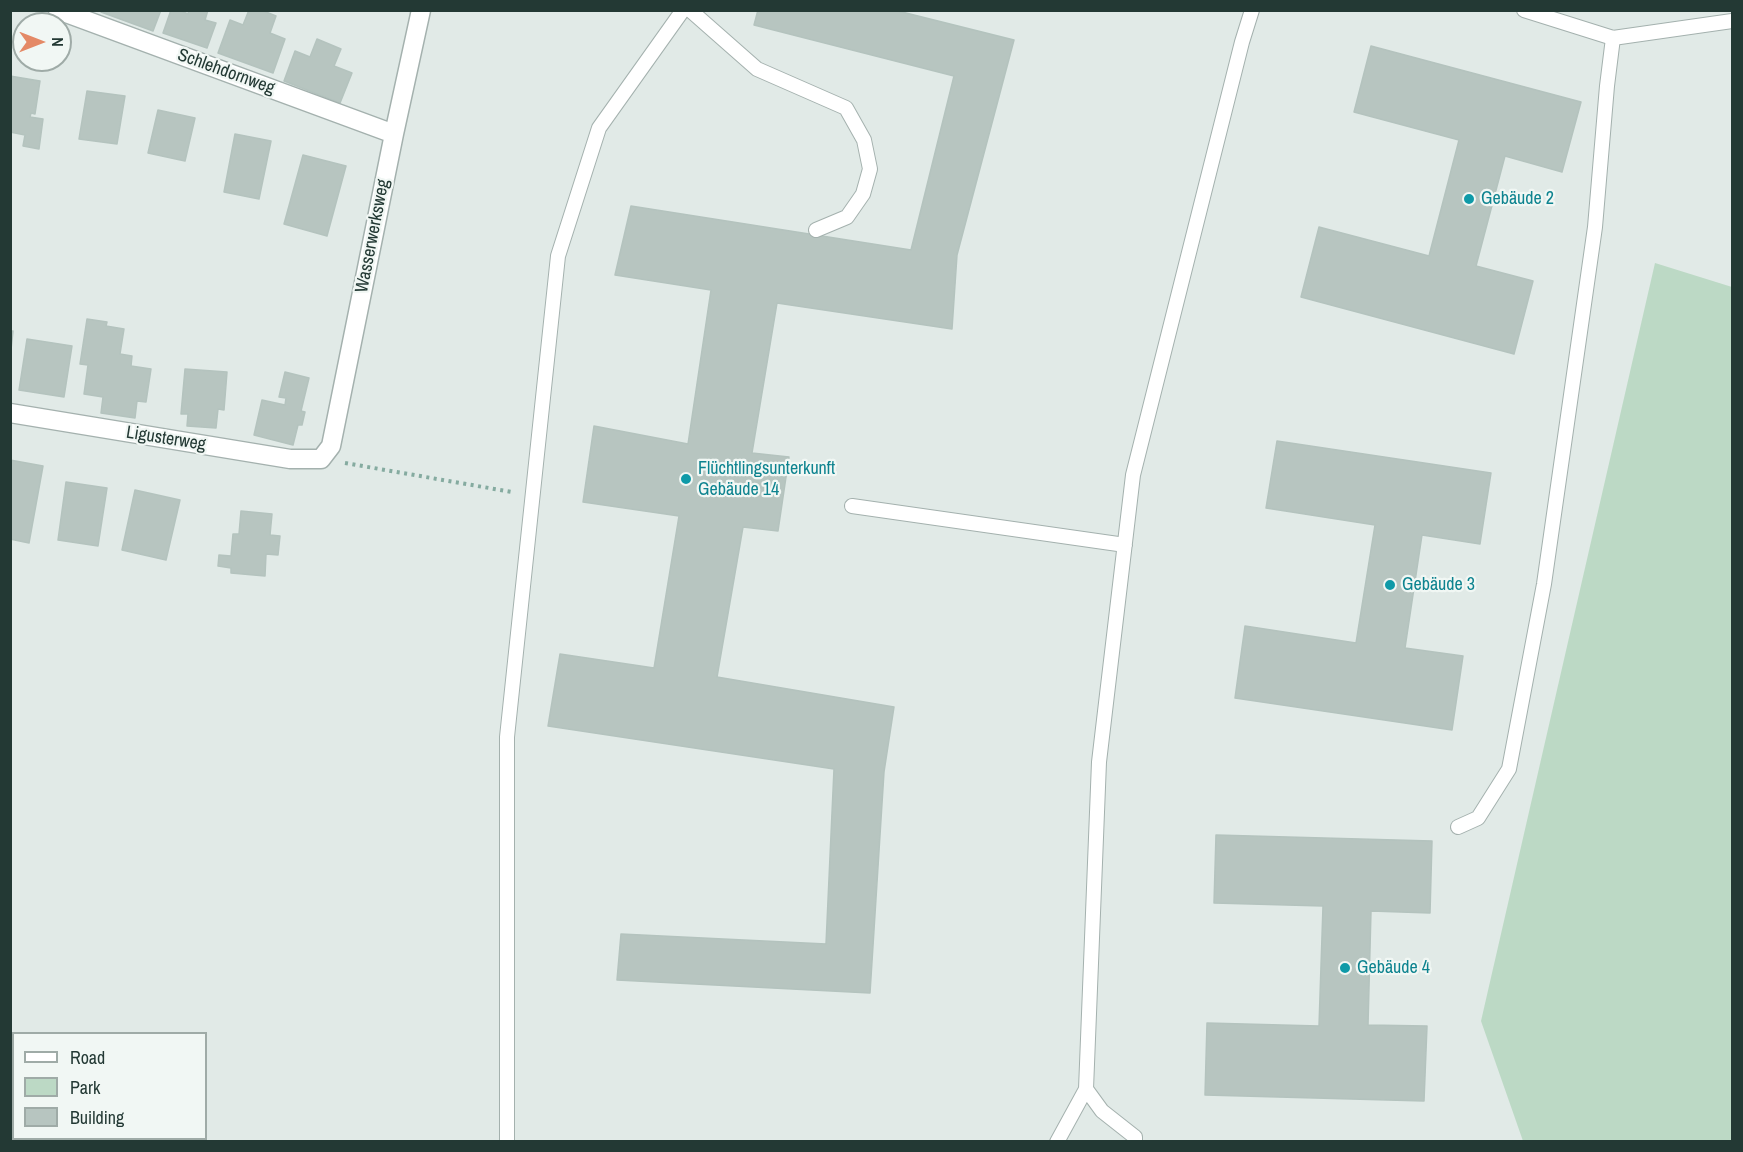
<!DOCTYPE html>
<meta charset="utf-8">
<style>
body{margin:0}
#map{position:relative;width:1743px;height:1152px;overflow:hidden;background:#e1eae7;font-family:"Archivo Narrow",sans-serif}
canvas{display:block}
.frame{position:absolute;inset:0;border:12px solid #233934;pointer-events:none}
.legend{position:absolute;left:12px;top:1032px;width:195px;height:108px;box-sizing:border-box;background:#f1f7f4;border:2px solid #9faba7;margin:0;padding:8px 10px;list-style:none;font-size:18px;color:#233934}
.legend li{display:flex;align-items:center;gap:12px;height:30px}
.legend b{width:30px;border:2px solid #9faba7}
.north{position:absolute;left:12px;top:12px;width:60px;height:60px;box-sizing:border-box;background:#f1f7f4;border:2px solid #9faba7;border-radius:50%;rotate:90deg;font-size:16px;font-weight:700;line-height:24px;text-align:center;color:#233934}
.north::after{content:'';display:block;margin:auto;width:21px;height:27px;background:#e48966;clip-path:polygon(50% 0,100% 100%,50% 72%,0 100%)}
</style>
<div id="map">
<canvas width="1743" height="1152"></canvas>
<div class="frame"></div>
<ul class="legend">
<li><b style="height:8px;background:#fff"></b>Road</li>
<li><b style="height:16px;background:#bcd9c5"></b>Park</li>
<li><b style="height:16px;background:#b7c5c0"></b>Building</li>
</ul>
<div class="north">N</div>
</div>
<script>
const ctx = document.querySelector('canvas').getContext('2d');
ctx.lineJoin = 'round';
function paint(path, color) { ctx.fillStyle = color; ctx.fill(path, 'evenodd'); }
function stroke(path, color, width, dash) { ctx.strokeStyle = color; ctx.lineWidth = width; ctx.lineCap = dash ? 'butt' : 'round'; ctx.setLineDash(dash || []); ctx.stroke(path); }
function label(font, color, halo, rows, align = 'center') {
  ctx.font = font + ' "Archivo Narrow",sans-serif'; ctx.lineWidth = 4.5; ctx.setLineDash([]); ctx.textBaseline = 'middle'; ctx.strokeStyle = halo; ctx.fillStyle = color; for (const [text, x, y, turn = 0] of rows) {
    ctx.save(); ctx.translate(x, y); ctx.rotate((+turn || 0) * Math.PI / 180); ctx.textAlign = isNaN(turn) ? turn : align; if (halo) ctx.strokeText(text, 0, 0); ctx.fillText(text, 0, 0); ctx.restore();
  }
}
paint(new Path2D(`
 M1655 263 1732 287V1141H1523L1481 1021Z`), '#bcd9c5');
const building = new Path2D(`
 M101 10H161L153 31 101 12Z
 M171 10H179L188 14 189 10H208L205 20 216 23 207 48 163 33Z
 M249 10H261L276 16 270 33 285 39 273 73 218 53 230 20 243 25Z
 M758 10H894L1014 40 957 255 952 329 777 303 752 453 789 457 778 531 743 527 717 677 894 707 884 772 870 993 617 980 621 934 826 944 834 769 548 726 560 654 654 668 679 516 583 502 594 426 688 444 711 290 615 275 631 206 911 250 954 76 754 25Z
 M317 39 341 49 334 66 352 73 340 103 284 81 295 51 310 57Z
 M1371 46 1581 102 1562 172 1505 156 1476 266 1533 281 1514 354 1301 297 1319 227 1429 256 1459 140 1354 112Z
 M10 76 40 81 35 114 31 113 30 117 43 119 39 149 23 146 25 135 10 132Z
 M87 91 125 96 117 144 79 139Z
 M158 110 195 118 185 161 148 153Z
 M235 134 271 141 259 199 224 192Z
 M303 155 346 166 327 236 284 224Z
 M87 319 107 322 106 326 124 329 120 354 132 356 131 366 151 369 146 402 137 401 135 418 101 413 103 397 84 394 88 365 80 364Z
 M10 331H13L10 359Z
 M27 339 72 346 64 397 19 390Z
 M185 369 227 372 224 410 218 409 216 428 187 426 188 414H181Z
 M285 372 309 378 301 411 305 412 302 425H298L293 445 254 435 262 400 285 405 286 398 279 397Z
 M1277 441 1491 473 1480 544 1422 535 1405 648 1463 656 1452 730 1235 698 1245 626 1356 643 1375 525 1266 508Z
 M10 460 43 466 29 543 10 539Z
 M66 482 107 488 98 546 58 540Z
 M135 490 180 500 166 560 122 550Z
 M241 511 272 514 270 535 280 536 278 555 266 554 265 576 231 573V568L218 566 219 555 231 556 233 534H239Z
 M1216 835 1432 841 1430 913 1371 911 1368 1025 1427 1026 1424 1101 1205 1095 1207 1023 1319 1026 1323 906 1214 903Z`);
paint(building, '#b7c5c0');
stroke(building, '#b4c3be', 1.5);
const service = new Path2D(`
 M690 10 757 69 846 108 864 140 870 169 863 194 847 217 816 230
 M1613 38 1732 21
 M852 506 1125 545
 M1458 827 1478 818 1509 769 1544 584 1595 227 1607 86 1613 38 1524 10
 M507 1142V737L558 256 599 128 683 10
 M1057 1142 1086 1089
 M1135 1142V1137L1102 1111 1086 1089 1099 762 1133 475 1242 42 1252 10`);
const minor = new Path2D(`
 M58 10 394 134
 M10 413 290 459H321L331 446 394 134 421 10`);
stroke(service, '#a4b1ae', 16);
stroke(minor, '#a4b1ae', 21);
stroke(new Path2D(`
 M345 463 512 492`), '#85aba0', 4, [3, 4.5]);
stroke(service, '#fff', 14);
stroke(minor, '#fff', 18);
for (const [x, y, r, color] of [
 [1469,199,6,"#0f9aa8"],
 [686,479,6,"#0f9aa8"],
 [1390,585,6,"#0f9aa8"],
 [1345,968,6,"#0f9aa8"]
]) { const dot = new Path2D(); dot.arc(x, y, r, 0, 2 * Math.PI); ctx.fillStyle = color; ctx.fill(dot); stroke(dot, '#f1f7f4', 2); }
label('18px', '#233934', '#f1f7f4', [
 ["Schlehdornweg",226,72,20],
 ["Wasserwerksweg",373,236,-79],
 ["Ligusterweg",166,439,9]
]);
label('18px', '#0d838f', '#f1f7f4', [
 ["Gebäude 2",1481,199],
 ["Flüchtlingsunterkunft",698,469],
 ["Gebäude 14",698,490],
 ["Gebäude 3",1402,585],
 ["Gebäude 4",1357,968]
], 'left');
</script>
